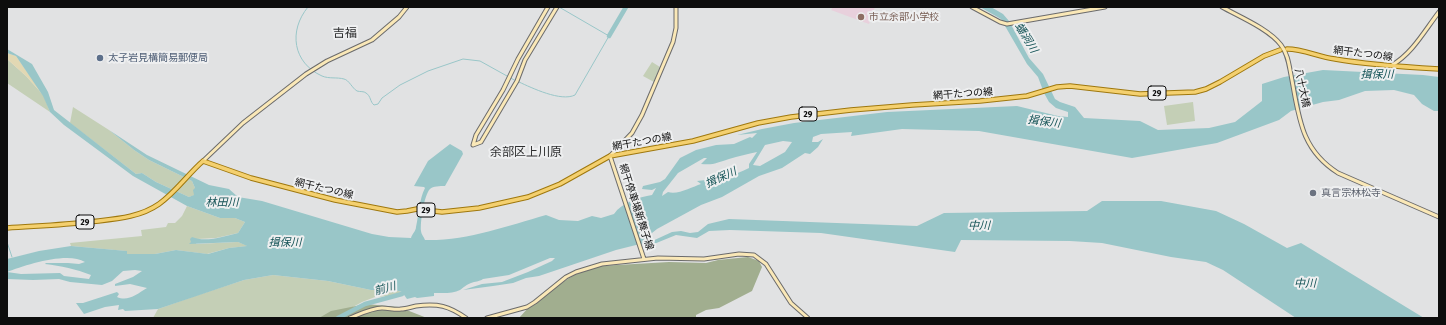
<!DOCTYPE html>
<meta charset="utf-8">
<style>
body{margin:0}
#map{position:relative;width:1446px;height:325px;overflow:hidden;background:#e1e2e3;font-family:"Fira Sans Condensed",sans-serif}
canvas{display:block}
.frame{position:absolute;inset:0;border:8px solid #0d0d0d;pointer-events:none}
</style>
<div id="map">
<canvas width="1446" height="325"></canvas>
<div class="frame"></div>
</div>
<script>
const ctx = document.querySelector('canvas').getContext('2d');
ctx.lineJoin = 'round';
function paint(path, color) { ctx.fillStyle = color; ctx.fill(path, 'evenodd'); }
function stroke(path, color, width, dash) { ctx.strokeStyle = color; ctx.lineWidth = width; ctx.lineCap = dash ? 'butt' : 'round'; ctx.setLineDash(dash || []); ctx.stroke(path); }
function label(font, color, halo, rows, align = 'center') {
  ctx.font = font + ' "Fira Sans Condensed","Noto Sans JP",sans-serif'; ctx.lineWidth = 4; ctx.setLineDash([]); ctx.textBaseline = 'middle'; ctx.strokeStyle = halo; ctx.fillStyle = color; for (const [text, x, y, turn = 0] of rows) {
    ctx.save(); ctx.translate(x, y); ctx.rotate((+turn || 0) * Math.PI / 180); ctx.textAlign = isNaN(turn) ? turn : align; if (halo) ctx.strokeText(text, 0, 0); ctx.fillText(text, 0, 0); ctx.restore();
  }
}
paint(new Path2D(`
 M833 7H875L869 24 831 10Z`), '#e8d0dc');
paint(new Path2D(`
 M7 59 26 76 44 96 50 112 7 83Z
 M652 62 660 67 654 82 643 76Z
 M1193 102 1195 121 1167 125 1164 106Z
 M73 107 109 130 134 150 149 160 192 181 195 188V195L189 197 156 182 142 173 136 174 70 123Z
 M187 206 220 218H235L245 222 238 233 216 238 197 239 196 244 238 242 248 246 229 248 207 254 176 250 155 254H127L126 251 71 246 70 243 142 236 141 230 166 227 168 223H175L182 216Z
 M273 275 328 281 371 290H395L402 292V295L375 297 362 302 333 318H153L158 309 198 295 244 280Z`), '#c4cfb6');
paint(new Path2D(`
 M748 257 759 261 762 267 752 291 719 308 706 310 696 315V318H519L528 308 553 288 576 274 600 266 669 262 706 263 718 260Z
 M366 304 399 307 427 318H319L331 311Z`), '#a1ae8f');
paint(new Path2D(`
 M7 53 16 56 44 96 26 76 7 59Z`), '#e2d8b3');
paint(new Path2D(`
 M980 7H991L1003 14 1009 21 1029 58 1043 74 1055 99 1060 102 1075 107 1084 118 1140 121 1158 130 1209 128 1235 122 1262 101V84L1284 77 1323 70 1423 75 1439 77V111H1434L1422 104 1414 95 1394 90 1365 91 1339 100 1323 102 1291 111 1279 120 1217 143 1132 158 979 131 902 129 851 136 852 132 821 134 813 137 812 142H818L823 139 818 147 810 154 805 153 782 168 759 176 722 197 701 205 657 229 642 241 644 244 648 243 672 232 681 231 690 233 698 232 708 224 729 219 917 226 944 213 1087 211 1102 201H1161L1216 211 1244 224 1287 248 1301 243 1424 318H1296L1223 270 1206 262 1171 257 1102 243 1070 241 961 240 955 252 821 233 730 230 709 231 697 238 676 235 649 246 640 244 616 250 539 276 526 278 513 283 493 286 463 290 482 284 502 282 528 272 552 261 555 258H550L509 275 483 279C479 282 475 281 471 283 466 285 464 287 460 290 453 294 442 293 434 293V296L417 298 415 297 407 299 402 292 395 290H371L328 281 273 275 244 280 158 309 125 311 123 309 118 310 119 305 105 307 84 314 76 303H83L117 292 119 294 117 297C128 302 137 294 147 288L130 284 115 286V284L133 277 142 271 135 270 123 271 112 281 102 285 70 282 59 279 33 280 7 279V272L21 274 60 273 64 276 89 279 91 275C76 269 61 266 45 264L46 263H68L79 264 85 262C68 251 25 265 7 272V259L39 251 71 246 127 251V254H155L176 250 208 254 229 248 247 246 238 242 189 244 191 242 190 239 192 237C206 243 224 236 238 233L245 222 235 218H220L187 206 133 176 64 125 50 112 43 96 16 56 7 53V49L32 64 48 92 54 110 136 174 142 173 156 182 189 197 194 195 193 190 195 188 192 181 149 160 134 150 109 130 147 155 209 185 229 189 238 197 262 201 372 234 389 237 411 238C412 234 416 231 416 227 419 214 419 200 425 188L424 187 414 186 428 161 450 144 462 151 463 154 445 186C440 186 433 186 430 189 424 195 420 223 421 231 421 234 424 237 425 240 467 241 507 226 546 215L559 220 578 221 592 216 601 218 614 214C621 203 639 197 652 195L656 188 652 190 642 189 643 186 660 182 665 179 680 158 696 150 716 145 734 144 750 137 752 138 757 133 737 135 762 129 794 123 887 112 1017 106 1058 116 1068 117V112L1056 108 1049 102 1044 93 1038 77 1027 64 1001 19ZM783 141 792 142 785 152 760 166 753 165 765 145ZM757 152 749 164V168C734 176 715 179 697 181L701 184C692 187 678 195 668 192L662 196 663 192 678 173 704 158H707L701 164C715 165 716 163 729 159 738 156 748 154 757 152Z`), '#99c6c8');
stroke(new Path2D(`
 M308 7C288 31 293 63 322 76 329 79 337 77 344 79 349 80 352 88 357 91 360 92 364 91 366 93 371 96 370 102 374 105L378 104 382 98 400 85 428 71 463 59 480 61 516 81
 M519 82C532 88 561 102 575 95L609 36 559 7
 M7 242 12 257`), '#99c6c8', 1);
stroke(new Path2D(`
 M609 36 626 7
 M338 318 365 304 402 294 407 290`), '#99c6c8', 4.5);
const secondary = new Path2D(`
 M548 7 518 59 503 90 476 135 473 145 481 142 517 81 525 60 557 7
 M972 7 1000 22 1007 24 1105 7
 M1222 7C1240 17 1269 29 1281 45 1288 54 1289 65 1291 75 1299 116 1300 149 1338 173L1439 217
 M1392 65C1412 54 1425 30 1439 12
 M203 161 243 123 306 74 327 61 372 40 399 17 407 7
 M644 259 610 156 632 133 642 115 673 42 676 28V7
 M350 318C360 314 372 308 382 308 389 308 395 310 401 309 406 309 411 307 416 306 438 303 449 306 466 318
 M487 318 527 307 535 302 566 277 576 272 602 264 658 258 704 259 739 254 754 255 766 264 791 303 808 318`);
const primary = new Path2D(`
 M1287 49C1304 49 1318 57 1335 59 1369 65 1404 67 1439 69
 M7 228C35 226 62 225 89 222 114 219 139 218 159 204 176 192 188 174 203 161L251 178 335 200 397 212 407 211 417 209 442 212 479 208 528 197 560 184 610 156 693 141 758 123 791 117 851 110 912 105 980 101 1027 96 1057 87 1070 86 1140 94 1195 92 1206 89 1220 82 1264 56 1280 50`);
stroke(secondary, '#6b6b6c', 5);
stroke(primary, '#9f780e', 5.5);
stroke(secondary, '#fae8b7', 3);
stroke(primary, '#f4d06f', 3.5);
for (const [x, y, r, color] of [
 [861,17,4,"#8d6e63"],
 [100,58,4,"#5c6f8a"],
 [1313,193,4,"#6b7280"]
]) { const dot = new Path2D(); dot.arc(x, y, r, 0, 2 * Math.PI); ctx.fillStyle = color; ctx.fill(dot); stroke(dot, '#eeeff0', 1.5); }
for (const [x, y, w] of [
 [1157,93,18],
 [808,114,18],
 [426,210,18],
 [85,222,18]
]) { const box = new Path2D(); box.roundRect(x - w / 2, y - 7, w, 14, 3); ctx.fillStyle = '#eeeff0'; ctx.fill(box); stroke(box, '#0d0d0d', 1); }
label('bold 9px', '#0d0d0d', null, [
 ["29",1157,93],
 ["29",808,114],
 ["29",426,210],
 ["29",85,222]
]);
label('10px', '#785e54', '#eeeff0', [
 ["市立余部小学校",869,17]
], 'left');
label('10px', '#0d0d0d', '#eeeff0', [
 ["網干たつの線",1363,54,7],
 ["八十大橋",1302,88,78],
 ["網干たつの線",963,94,-4],
 ["網干たつの線",642,142,-10],
 ["網干たつの線",324,189,13],
 ["網干停車場新舞子線",636,207,72]
]);
label('10px', '#4e5e75', '#eeeff0', [
 ["太子岩見構簡易郵便局",108,58]
], 'left');
label('10px', '#5b616d', '#eeeff0', [
 ["真言宗林松寺",1321,193]
], 'left');
label('italic 11px', '#135255', '#eeeff0', [
 ["蟠洞川",1026,38,59],
 ["揖保川",1377,75],
 ["揖保川",1044,122,7],
 ["揖保川",721,178,-25],
 ["林田川",222,203],
 ["中川",979,226,1],
 ["揖保川",285,243],
 ["中川",1305,284],
 ["前川",385,289,-15]
]);
label('12px', '#2e2f30', '#eeeff0', [
 ["吉福",345,34],
 ["余部区上川原",526,153]
]);
</script>
